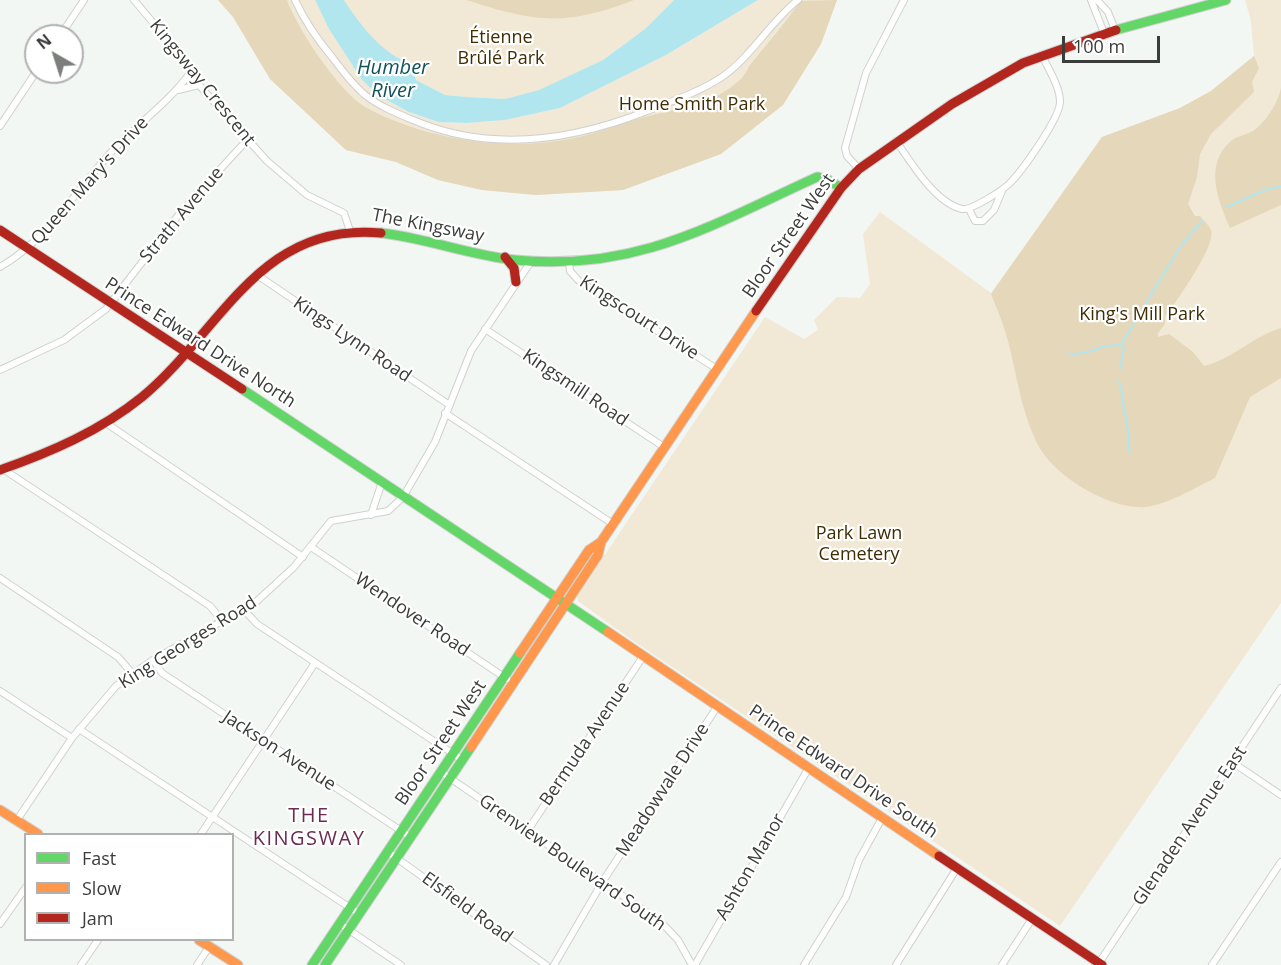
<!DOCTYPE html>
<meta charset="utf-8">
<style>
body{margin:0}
#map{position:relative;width:1281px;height:965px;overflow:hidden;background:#f3f7f3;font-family:"Open Sans",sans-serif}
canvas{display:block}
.legend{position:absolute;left:24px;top:833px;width:210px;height:108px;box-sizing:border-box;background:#fff;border:2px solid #b1b1b1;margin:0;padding:8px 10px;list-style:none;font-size:18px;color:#3b3d3b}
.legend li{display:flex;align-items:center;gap:12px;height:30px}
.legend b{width:30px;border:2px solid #b1b1b1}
.north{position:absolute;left:24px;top:24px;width:60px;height:60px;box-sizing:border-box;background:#fff;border:2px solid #b1b1b1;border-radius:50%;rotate:321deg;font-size:16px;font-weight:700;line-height:24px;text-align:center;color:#3b3d3b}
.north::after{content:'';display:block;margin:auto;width:21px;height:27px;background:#7b7e7b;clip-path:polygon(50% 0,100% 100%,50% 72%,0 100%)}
.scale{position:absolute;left:1062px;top:36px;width:98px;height:27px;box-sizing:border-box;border:3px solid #3b3d3b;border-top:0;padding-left:8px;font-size:18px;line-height:21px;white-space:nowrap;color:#3b3d3b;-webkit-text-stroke:4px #fff;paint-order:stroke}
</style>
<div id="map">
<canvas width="1281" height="965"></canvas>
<ul class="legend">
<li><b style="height:8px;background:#63d668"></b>Fast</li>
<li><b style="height:8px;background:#ff974d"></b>Slow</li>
<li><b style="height:8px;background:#b3261e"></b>Jam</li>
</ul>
<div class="north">N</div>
<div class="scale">100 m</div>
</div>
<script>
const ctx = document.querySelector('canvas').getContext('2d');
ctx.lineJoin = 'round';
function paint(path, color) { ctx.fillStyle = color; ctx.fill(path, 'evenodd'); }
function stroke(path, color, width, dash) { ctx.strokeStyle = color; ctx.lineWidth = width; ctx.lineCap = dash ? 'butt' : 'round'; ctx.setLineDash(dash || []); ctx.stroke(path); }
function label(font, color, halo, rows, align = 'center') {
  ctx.font = font + ' "Open Sans",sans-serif'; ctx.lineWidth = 4.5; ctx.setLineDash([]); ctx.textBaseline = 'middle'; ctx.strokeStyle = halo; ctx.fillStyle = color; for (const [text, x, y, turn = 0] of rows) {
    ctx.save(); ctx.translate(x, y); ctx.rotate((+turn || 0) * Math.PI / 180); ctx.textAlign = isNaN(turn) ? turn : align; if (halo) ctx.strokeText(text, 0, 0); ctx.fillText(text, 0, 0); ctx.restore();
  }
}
paint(new Path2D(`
 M218 0H315L329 29 362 80 379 96 409 112 437 122 467 123 505 120 560 108 666 55 758 0H837L821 44 783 105 721 154 623 190 536 195 482 190 438 180 396 162 346 150 270 79 233 17Z
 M344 0H674L645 29 603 60 540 90 505 99 467 97 445 95 416 80 410 63C383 55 358 23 344 0Z
 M1245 0H1281V603L1060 926 629 638 578 601 577 596 765 317 804 339 818 330 814 320 837 297 860 298 870 284 863 234 880 212 991 293 1102 137 1180 108 1211 91 1254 56 1251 21Z`), '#f1e8d5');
paint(new Path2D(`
 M218 0H287C297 28 340 94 367 108 426 140 509 152 574 138 598 133 621 123 644 117 679 108 711 106 740 80 744 76 747 70 750 65 767 44 785 23 801 1L837 0 821 44 783 105 721 154 623 190 536 195 482 190 438 180 396 162 346 150 270 79 233 17Z
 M466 0H634C564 27 536 22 466 0Z
 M1254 56 1259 68 1252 82 1254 92 1211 134 1200 154 1197 177 1188 204 1195 216H1200C1203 220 1209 225 1211 230 1217 245 1175 303 1165 317V324L1158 333V337L1169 334 1193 352 1204 366C1229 361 1254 336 1281 328V378L1250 397 1215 478C1194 488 1161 509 1138 507 1103 506 1051 473 1037 443 1021 411 1017 375 1008 341 1004 325 997 309 991 294L1102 137 1180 108 1211 91Z
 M1281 88V205L1230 228C1218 200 1203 164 1232 140 1237 136 1247 135 1253 131 1266 122 1278 103 1281 88Z`), '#e5d7b9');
paint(new Path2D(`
 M315 0H344C358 22 383 55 410 63L416 80 445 95 467 97 505 99 539 90 603 60 645 29 674 0H758L666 55 560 108 505 120 467 123 438 122 409 112 379 96 362 80 329 29Z`), '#b2e6ee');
stroke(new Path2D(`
 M1227 207 1265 190 1281 186
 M1069 355 1092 351 1104 346 1121 345 1180 247 1202 221
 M1120 369 1124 348 1121 345
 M1119 381 1128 429 1129 452`), '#b2e6ee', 2);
const street = new Path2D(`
 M134 0 170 43 199 85 267 161 307 195 344 213 350 231
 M295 0C305 22 317 39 332 57 342 70 352 84 365 95 379 106 396 113 413 120 490 153 571 141 647 111 673 101 699 92 722 77 752 56 769 23 798 0
 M1091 0 1104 33
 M1097 0 1108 12 1115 30
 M60 36 84 0
 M178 90 199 85
 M0 126 36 72
 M896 141C911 162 935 203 962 209 971 211 1003 190 1010 183 1022 171 1060 118 1060 102 1060 86 1048 69 1042 55
 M859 169 847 156 845 148 866 73 904 0
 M969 209 975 221H983L994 210 1002 191
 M569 262 570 271 579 281 717 369
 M0 267C49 239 77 188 115 148 140 122 169 102 190 73
 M257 275 448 404
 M485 329 664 447
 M0 370 64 340 106 309 180 213 247 140
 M445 413 613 524
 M106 423 303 557
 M3 469 210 606 223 622
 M371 515 382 482
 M311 547 507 679
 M0 578 118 657 132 673
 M244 610 257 624 461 759
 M153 660 162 673 409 836
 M0 691 72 738
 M79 729 358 913
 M1232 762 1281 795
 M441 772 661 922 678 940 692 965
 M17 820 72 738 116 686 153 660 257 601 294 567 331 521 388 511 403 497 435 442 471 351 532 260
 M528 830 642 658
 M201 834 315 663
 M388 852 546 965
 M0 924 26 887
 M340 924 401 965
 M1099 963 1281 688
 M81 965 98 940
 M197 965 209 947
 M554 965 603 881 717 707
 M695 965 808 769
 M804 965 846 897 859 860 882 818
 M896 965 957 868
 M1002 965 1032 919
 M1212 965 1281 862`);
const fast = new Path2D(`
 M1116 30 1226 0
 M381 233C426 238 469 255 515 260 636 272 712 225 817 177L827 179 841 188
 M242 389 608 632
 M312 965 520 653
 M325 965 471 747`);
const slow = new Path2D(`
 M608 632 939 856
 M520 653 589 550 601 542
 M471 747 598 555 601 542 756 311
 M0 810 38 834
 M199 940 238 965`);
const jam = new Path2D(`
 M0 230 242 389
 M505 257 514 268 516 282
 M756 311 841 188 859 169 952 104 1023 63 1116 30
 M0 470C51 452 100 431 142 397 220 333 259 221 381 233
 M939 856 1102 965`);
stroke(street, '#cfd1cf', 8);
stroke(fast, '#cfd1cf', 11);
stroke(slow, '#cfd1cf', 11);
stroke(jam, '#cfd1cf', 11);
stroke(street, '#fdfefd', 6);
stroke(fast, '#63d668', 9);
stroke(slow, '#ff974d', 9);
stroke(jam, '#b3261e', 9);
label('18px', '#402d02', '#fff', [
 ["Étienne",501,38],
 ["Brûlé Park",501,59],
 ["Home Smith Park",692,105],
 ["King's Mill Park",1142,315],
 ["Park Lawn",859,534],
 ["Cemetery",859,555]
]);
label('18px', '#3b3d3b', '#fff', [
 ["Kingsway Crescent",202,83,51],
 ["Queen Mary's Drive",90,181,-48],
 ["Strath Avenue",182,215,-50],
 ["The Kingsway",428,226,11],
 ["Bloor Street West",789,236,-55],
 ["Kingscourt Drive",639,318,33],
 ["Kings Lynn Road",352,340,34],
 ["Prince Edward Drive North",200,343,33],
 ["Kingsmill Road",575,388,34],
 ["Wendover Road",412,615,34],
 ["King Georges Road",188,643,-32],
 ["Bloor Street West",441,743,-56],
 ["Bermuda Avenue",585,744,-56],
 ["Jackson Avenue",279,751,33],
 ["Prince Edward Drive South",843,772,34],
 ["Meadowvale Drive",663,790,-57],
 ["Glenaden Avenue East",1190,826,-56],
 ["Grenview Boulevard South",572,863,35],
 ["Ashton Manor",751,867,-60],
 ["Elsfield Road",467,908,36]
]);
label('italic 20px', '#13525c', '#fff', [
 ["Humber",393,68],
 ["River",393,91]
]);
ctx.letterSpacing = '1.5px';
label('20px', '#6a2c51', '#fff', [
 ["THE",309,816],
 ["KINGSWAY",309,839]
]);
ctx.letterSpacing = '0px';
</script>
